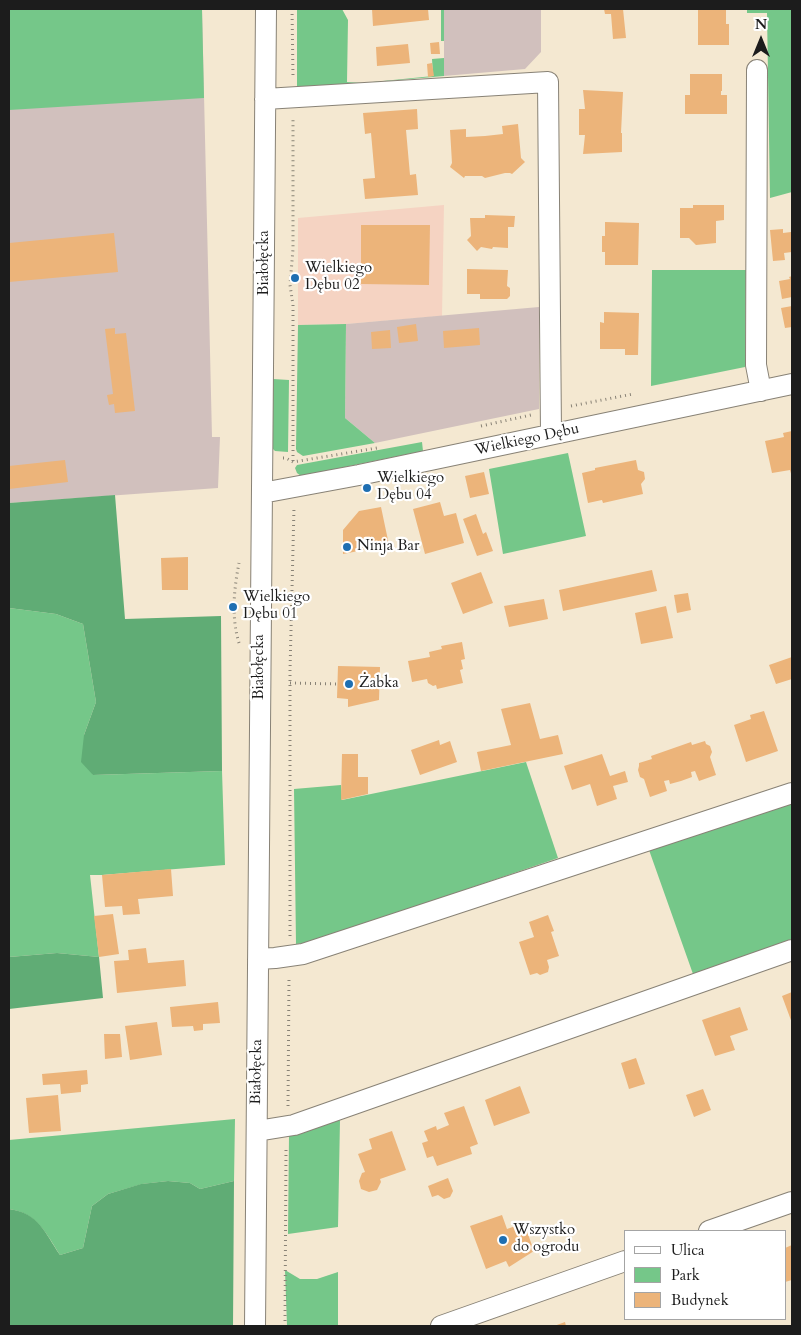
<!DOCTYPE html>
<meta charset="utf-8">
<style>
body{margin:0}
#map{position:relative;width:801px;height:1335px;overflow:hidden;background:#f4e8d1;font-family:Cardo,serif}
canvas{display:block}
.frame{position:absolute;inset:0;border:10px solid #1c1c1c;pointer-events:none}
.legend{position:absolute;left:624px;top:1230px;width:162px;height:90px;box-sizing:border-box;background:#fff;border:1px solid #a4a4a4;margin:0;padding:6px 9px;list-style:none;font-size:15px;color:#1c1c1c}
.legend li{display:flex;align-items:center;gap:10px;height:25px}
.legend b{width:25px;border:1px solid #a4a4a4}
.north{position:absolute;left:736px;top:15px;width:50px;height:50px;-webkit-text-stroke:4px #fff;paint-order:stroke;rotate:0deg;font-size:14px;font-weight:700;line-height:20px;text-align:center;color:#1c1c1c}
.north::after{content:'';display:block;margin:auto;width:18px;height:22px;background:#1c1c1c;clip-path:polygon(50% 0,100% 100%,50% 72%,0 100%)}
</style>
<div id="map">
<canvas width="801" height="1335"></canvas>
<div class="frame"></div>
<ul class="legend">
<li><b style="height:6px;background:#fff"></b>Ulica</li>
<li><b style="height:14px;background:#75c789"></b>Park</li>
<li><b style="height:14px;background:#ecb47a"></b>Budynek</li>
</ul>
<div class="north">N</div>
</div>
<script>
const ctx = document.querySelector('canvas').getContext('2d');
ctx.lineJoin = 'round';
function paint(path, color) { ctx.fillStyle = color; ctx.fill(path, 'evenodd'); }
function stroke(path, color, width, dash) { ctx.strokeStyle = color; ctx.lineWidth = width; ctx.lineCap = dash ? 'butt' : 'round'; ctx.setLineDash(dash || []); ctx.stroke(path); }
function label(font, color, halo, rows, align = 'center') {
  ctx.font = font + ' Cardo,serif'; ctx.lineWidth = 4.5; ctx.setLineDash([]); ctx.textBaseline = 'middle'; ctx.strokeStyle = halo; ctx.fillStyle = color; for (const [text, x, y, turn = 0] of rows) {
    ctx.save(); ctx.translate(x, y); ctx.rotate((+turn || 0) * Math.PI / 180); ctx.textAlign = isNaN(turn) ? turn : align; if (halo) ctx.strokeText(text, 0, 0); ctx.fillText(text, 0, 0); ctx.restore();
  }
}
paint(new Path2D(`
 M444 205 442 316 346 324 298 325V218Z`), '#f5d3c2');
paint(new Path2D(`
 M9 9H202L212 437H220L218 488 9 503Z
 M444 9H541V52L525 69 444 76Z
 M539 307V409L375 443 345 418 346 324Z`), '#d1c0bd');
paint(new Path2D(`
 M9 9H202L204 98 9 110Z
 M297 9H342L348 20 347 82 363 83 433 76 432 59 444 58V76L297 89Z
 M441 9H444V41H441Z
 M747 9H792V192L770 198 767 13H747Z
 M652 270H746L745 367 651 386Z
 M346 324 345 418 375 443 303 456 297 452 296 449 298 325Z
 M273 379 289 380 288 452 275 451 273 449Z
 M422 442 423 451 301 476 297 473 295 468 297 465Z
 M568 453 586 536 503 554 489 469Z
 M9 608 56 614 83 624 96 702 84 735 93 775 222 771 225 865 102 875H90L99 957 57 953 9 957Z
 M526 762 558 858 309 943 296 944 294 789 341 785 342 800Z
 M792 801V939L693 974 649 850Z
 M235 1119 234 1181 200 1189 190 1183 168 1181 142 1184 108 1194 92 1206 83 1248 60 1255C46 1233 37 1213 9 1209V1140Z
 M340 1120 338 1227 288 1234 289 1136Z
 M285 1270 300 1279H317L338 1272V1326H287Z`), '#75c789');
paint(new Path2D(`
 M115 495 125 619 221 616 222 771 93 775 81 762 84 735 96 702 83 624 56 614 9 608V503Z
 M57 953 99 957 103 998 9 1009V957Z
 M168 1181 190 1183 200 1189 234 1181 233 1326H9V1209C39 1213 45 1233 60 1255L83 1248 92 1206 108 1194 141 1184Z`), '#60ac75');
paint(new Path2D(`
 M372 9H428L429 20 373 26Z
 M604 9H623L626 38 613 39 611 14H605Z
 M698 9H726V24H729V45H698Z
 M439 42 440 54H431L430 43Z
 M408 44 410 63 377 66 376 47Z
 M432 63 434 76 428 77 427 64Z
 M690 74H722V91H721V95H727V114H685V95H690Z
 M583 90 623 92 621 133H622V152L583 154 585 135H579V109H585Z
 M417 109 418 129 406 130 410 175 416 174 418 195 365 199 363 179 375 178 371 133 365 134 363 113Z
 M518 124 521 158 525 162 512 174 510 173H505L485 178 482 176H465L464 178 450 167 452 163 450 130 466 129V137L485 136 503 134 502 126Z
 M693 205H724V220L716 221V243L696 245 689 238H680V208H693Z
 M485 215 515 216 514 227H508V248L493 247 492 249 481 247 477 251 467 240 471 236 470 218H485Z
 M605 222 639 223 638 265H605V252H602V236H605Z
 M361 225H430L429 285 361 284Z
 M783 229V233L791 232 792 252 784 253 785 260 773 261 770 230Z
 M114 233 118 272 9 282V243Z
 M467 269 508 270 507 286 510 288V296L507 299H480V294H467Z
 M792 276V297L782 299 779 281 790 279 789 277Z
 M792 306V327L785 328 781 308Z
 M604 312 639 313 638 355H625V349H600V322L604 323Z
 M416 324 418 341 399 343 397 327Z
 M115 328V334L126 333 135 411 115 413 114 404 109 405 107 395 113 394 105 329Z
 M479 328 480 345 444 348 443 331Z
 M390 330 391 348 372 349 371 332Z
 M792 431V477L790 470 772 473 765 441 784 437 783 433Z
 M65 460 68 482 9 489V466Z
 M636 460 638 470 644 472 645 479 641 484 643 494 603 503 602 500 588 503 582 473 595 470V468Z
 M484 472 489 494 470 498 465 476Z
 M440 502 444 516 456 513 464 543 425 554 413 509Z
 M381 507 389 545 343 554V530L359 511Z
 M476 514 483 534 486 532 493 551 477 556 463 519Z
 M188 557V590H162L161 558Z
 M652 570 657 591 563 611 559 590Z
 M481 572 493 603 463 614 451 583Z
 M688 593 691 610 677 613 674 595Z
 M544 599 548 619 509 627 504 606Z
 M666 606 673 638 641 644 635 613Z
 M462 642 465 659 461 660 463 669 460 670 463 683 437 689 436 685 433 686 428 683 427 679 412 682 408 661 430 657 429 652 442 649 441 646Z
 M792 657V679L776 684 769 665Z
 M338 666 380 667 379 700 348 707V699L337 698Z
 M530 703 540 739 558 735 563 754 481 771 477 752 511 745 501 709Z
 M764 711 778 751 746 762 734 725 751 719 750 715Z
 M439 740 440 745 450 741 457 762 420 775 411 750Z
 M705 741 706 744 710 746 712 752 710 757 716 775 699 781 695 771 691 772 692 777 681 781 670 784 669 780 664 781 667 791 650 797 644 779 640 777 638 770 639 766V763L652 759 651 756 691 742 692 745Z
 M342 754H358V777H368V794L341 800Z
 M602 754 610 776 625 771 628 782 613 786 617 799 597 806 590 784 572 790 564 766Z
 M171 869 173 896 138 899 140 914 123 915 122 906 105 907 102 875Z
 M113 914 119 954 99 957 94 916Z
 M548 915 554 931 551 932 559 956 547 960 549 967 548 972 540 975 537 973 530 975 519 942 534 937 529 922Z
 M146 948 148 963 184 960 186 986 117 993 114 961 129 960 128 950Z
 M792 992V1023L782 996Z
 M218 1002 220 1023 203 1024V1030L194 1031 193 1026 172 1027 170 1007Z
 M740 1007 748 1030 730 1036 735 1050 715 1056 702 1020Z
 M157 1022 162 1055 130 1060 125 1026Z
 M104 1034H120L122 1057 105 1059Z
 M636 1058 645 1084 629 1089 621 1063Z
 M87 1070 88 1084 81 1085V1092L61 1094 60 1084 43 1085 42 1074Z
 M520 1086 530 1113 494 1126 485 1100Z
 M703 1089 711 1110 694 1117 686 1095Z
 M58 1095 61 1131 29 1133 26 1098Z
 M464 1106 478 1144 470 1147 472 1154 437 1166 433 1156 427 1158 422 1143 428 1141 424 1131 436 1126 437 1130 449 1125 444 1113Z
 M392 1131 406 1170 380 1179 381 1182 377 1190 369 1192 361 1189 359 1181 362 1173 365 1172 358 1154 372 1149 369 1139Z
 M448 1178 453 1191 450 1197 444 1199 438 1195 432 1197 428 1186Z
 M502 1215 507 1229 524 1223 534 1251 509 1267 506 1261 486 1269 470 1226Z
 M792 1245V1280L785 1282V1248Z
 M565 1322 566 1326H554Z`), '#ecb47a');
const minor = new Path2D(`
 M757 70 756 365 761 391
 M265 99 548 82 551 434
 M262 493 359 475 792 384
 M258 959 275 958 303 954 792 793
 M257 1131 294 1125 792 950
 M709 1231 792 1202
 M255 1326 266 9
 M441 1326 625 1261`);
stroke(minor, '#888276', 22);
stroke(new Path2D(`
 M292 9 293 77
 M571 406 633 394
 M481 426 531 415
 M283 458H286L293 462 377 448
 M293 461V305L290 285 293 249V118
 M239 643C231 617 234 589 239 563
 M290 683 338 684
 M290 936V671L294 507
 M288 1106 289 977
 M285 1326 286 1147`), '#888276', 3, [1, 4]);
stroke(minor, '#fff', 20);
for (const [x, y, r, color] of [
 [295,278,5,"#1f6fb2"],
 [367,488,5,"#1f6fb2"],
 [347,547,5,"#1f6fb2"],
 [233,607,5,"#1f6fb2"],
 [349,684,5,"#1f6fb2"],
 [503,1240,5,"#1f6fb2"]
]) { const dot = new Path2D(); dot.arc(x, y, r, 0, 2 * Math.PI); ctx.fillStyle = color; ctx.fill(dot); stroke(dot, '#fff', 2); }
label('15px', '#1c1c1c', '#fff', [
 ["Białołęcka",265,263,-90],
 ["Wielkiego Dębu",527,440,-12],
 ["Białołęcka",260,667,-90],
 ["Białołęcka",257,1072,-89]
]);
label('15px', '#1c1c1c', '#fff', [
 ["Wielkiego",305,269],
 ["Dębu 02",305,286],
 ["Wielkiego",377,479],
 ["Dębu 04",377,496],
 ["Ninja Bar",357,547],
 ["Wielkiego",243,598],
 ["Dębu 01",243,615],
 ["Żabka",359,684],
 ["Wszystko",513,1231],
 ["do ogrodu",513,1248]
], 'left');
</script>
